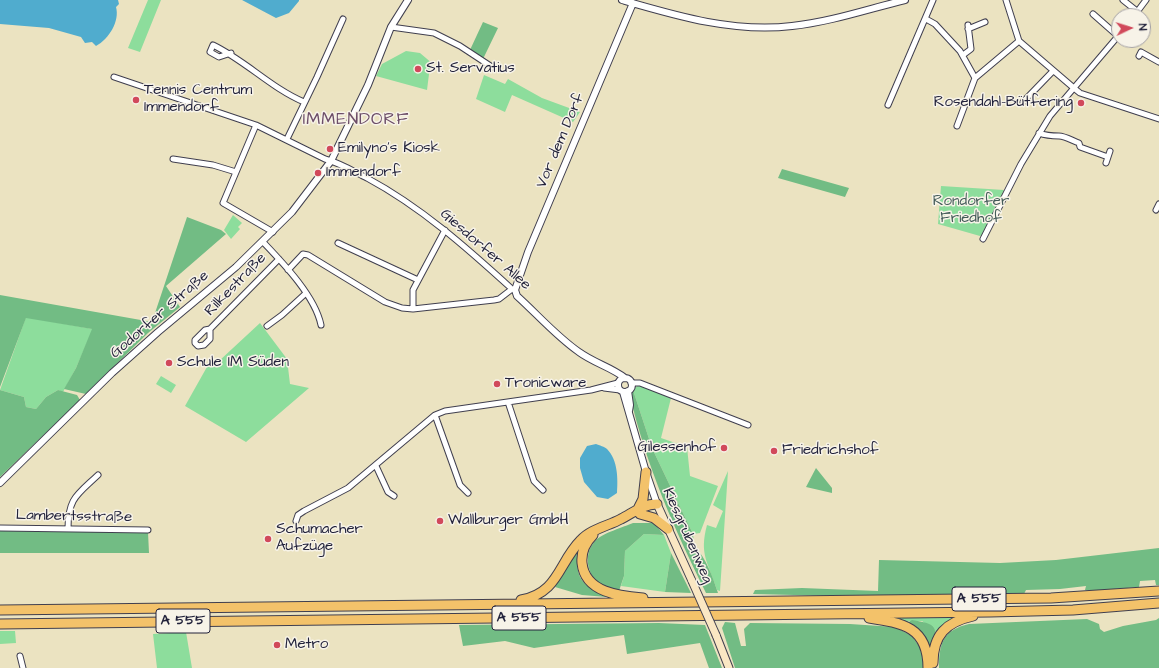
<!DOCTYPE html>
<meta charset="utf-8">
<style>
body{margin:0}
#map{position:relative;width:1159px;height:668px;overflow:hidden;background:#ebe3c1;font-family:"Architects Daughter",sans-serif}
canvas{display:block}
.north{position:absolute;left:1111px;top:8px;width:40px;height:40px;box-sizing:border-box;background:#f7f3e8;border:1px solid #a29fa3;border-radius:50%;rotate:86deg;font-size:11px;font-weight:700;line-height:16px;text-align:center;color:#22223b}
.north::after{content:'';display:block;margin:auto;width:14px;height:18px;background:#d1495b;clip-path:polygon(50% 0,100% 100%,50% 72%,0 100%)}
</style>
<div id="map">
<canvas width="1159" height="668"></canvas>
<div class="north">N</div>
</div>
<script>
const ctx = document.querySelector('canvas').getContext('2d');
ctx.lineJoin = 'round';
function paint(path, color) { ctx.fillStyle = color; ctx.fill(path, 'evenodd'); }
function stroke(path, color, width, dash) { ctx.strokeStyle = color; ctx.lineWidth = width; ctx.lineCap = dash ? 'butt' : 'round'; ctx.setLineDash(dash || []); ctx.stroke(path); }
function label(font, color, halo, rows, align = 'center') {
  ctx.font = font + ' "Architects Daughter",sans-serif'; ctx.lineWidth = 3; ctx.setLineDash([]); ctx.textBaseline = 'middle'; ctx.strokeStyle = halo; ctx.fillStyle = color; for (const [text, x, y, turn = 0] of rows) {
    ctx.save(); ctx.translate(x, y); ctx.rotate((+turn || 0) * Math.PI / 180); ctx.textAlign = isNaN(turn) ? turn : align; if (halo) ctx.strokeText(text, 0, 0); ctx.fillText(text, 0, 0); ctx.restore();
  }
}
paint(new Path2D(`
 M148 0H161L140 52 128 48Z
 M406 51 420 53 433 64 429 74 427 90 376 76 382 64Z
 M484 75 505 84 508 79 542 98 580 112 573 122 512 95 505 112 476 99Z
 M941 186 1004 190 983 235 980 236 938 224Z
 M233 215 242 223 238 227 240 229 231 239 224 230Z
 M26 317 93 329 76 368 63 392 58 390 46 397 36 409 26 407 24 397 0 390Z
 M260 323 287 359 290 384 309 388 246 442 185 406 212 358 219 361Z
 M161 376 176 385 171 393 156 384Z
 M637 386H643L671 398 661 438 687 447 690 476 718 486 700 533 693 534 652 448 633 390Z
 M728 471 720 591 717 590C708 562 699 555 707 525L716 528 723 511 713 505Z
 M644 534 664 535 671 553 665 592 621 586 624 576 625 551Z
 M961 617 937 633 922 621H908L922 637 881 618Z
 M0 631H15L16 643 0 644Z
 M186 632 192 668H157L153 634Z`), '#8ddd9c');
paint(new Path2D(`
 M483 22 498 28 483 59 470 50Z
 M782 169 849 188 845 197 778 178Z
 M187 217 221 230 226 234 166 286 180 307 148 333 86 394 64 389 76 368 92 329 26 318 0 387V295L152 322Z
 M0 390 24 397 26 407 36 409 46 397 58 390 77 395 80 400 0 477Z
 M633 390 652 448 693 534 694 545C707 560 712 575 718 593H706C674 528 647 468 630 396Z
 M816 468 832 488V493L806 487Z
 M633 523H654L664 535 644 534 625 551 624 576 619 591C614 589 606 589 601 586 586 574 583 553 596 540 603 533 624 527 633 523Z
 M0 531 148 532 149 553H0Z
 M1159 548V585H1156L1155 580 1140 581 1139 587 1090 591 1085 590 1086 586 1060 589 1026 590 1024 594 836 596 753 594 755 590 802 588 878 591 879 560 1000 563 1056 560Z
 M577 550C576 581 581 583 607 597L582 595 555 587Z
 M671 553 691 593 665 592Z
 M1159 618V668H939C939 643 943 630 969 624L1087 619 1099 624 1100 629 1104 632 1123 626 1156 620Z
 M912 620C937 624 939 626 931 651L907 623Z
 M725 622 735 623 741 646H746L744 629 750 623 850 624 895 627 912 636 921 649 925 668H735L722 628Z
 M659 623 705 625 722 668H709L700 643 627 654 624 635 534 648 505 641 463 646 459 625Z`), '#72bc84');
paint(new Path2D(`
 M0 0H118L119 4 116 7C120 21 109 39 96 46L92 42 85 43 81 37 49 28 0 24Z
 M242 0H299V1L289 13 276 18Z
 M596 444C599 445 605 447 607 449 618 460 618 479 617 493L608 499 597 497 584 482 580 468V458L587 446Z`), '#50acce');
const minor = new Path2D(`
 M1006 0 1019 41 1075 89 1080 93 1159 119
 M1123 0 1138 12
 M1093 14 1118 36
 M1134 16 1146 0
 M926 19 935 24 960 51 975 78
 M391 27 434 33 460 46 492 67
 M968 29 985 22
 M231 53 219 57 210 52 213 45C246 61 271 88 304 102
 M963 55 971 49 968 25
 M1139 56 1141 52 1159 62
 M114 77 256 125 325 159C340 163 353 171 367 178 421 207 467 248 512 289L515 290
 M1023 102 1053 71
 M888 105 933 0
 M256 125 223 203 273 232
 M957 126 975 78 1019 41
 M1039 133C1047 136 1052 136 1059 136 1065 136 1073 141 1079 143L1080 147 1108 157
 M287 139 317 77 343 19
 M173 159 213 165 236 172
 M1106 163 1110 151
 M1156 210 1159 204
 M983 239 1021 164 1050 116 1119 35
 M263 242C283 263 315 296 321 325
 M338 243 418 280
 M288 270 303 254 308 255 385 302 402 308 413 309 494 300 499 299 512 289
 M413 309V290L445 230
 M267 326 282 315 305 294
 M210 329V339L204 345 198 346 195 343V340L205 330 210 329 279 259
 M631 383H640L748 425
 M604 388 620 390
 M508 402 534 481 543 490
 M435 415 460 485 468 493
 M376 466 388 492 394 496
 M296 521 298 515 304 511 348 488 435 415 445 411 591 390 618 383
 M0 528 148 530
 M68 529C68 498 77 495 98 475
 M20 656 23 668`);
const tertiary = new Path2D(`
 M622 0C677 16 734 33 792 26 830 22 868 9 905 0
 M625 378C611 367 594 363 579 352 557 337 537 314 517 296L515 290 528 252 633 3
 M618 385a7 7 0 1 1 14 0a7 7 0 1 1-14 0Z
 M628 391 630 405 629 411
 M623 392 646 472 657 504
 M0 483 112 373 158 332 236 267 292 212 331 161 368 85 391 27 408 0`);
const secondary = new Path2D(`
 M657 504 692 581
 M716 635 729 668`);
const motorway = new Path2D(`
 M638 509 643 499 646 472
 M640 514 654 518 668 529
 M593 535C585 543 581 552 582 563 585 593 620 596 643 598
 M521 600C559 593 558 563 581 540 591 529 608 526 621 519 633 513 643 504 657 504
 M0 610 1051 598 1159 591
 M869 618C903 623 928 627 928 668
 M0 624 990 612 1073 610 1159 603
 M933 663C933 635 946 622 973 616`);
stroke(minor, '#403f4f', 7);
stroke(tertiary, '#403f4f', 8);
stroke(secondary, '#403f4f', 9);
stroke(motorway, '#403f4f', 11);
stroke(minor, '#fff', 5);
stroke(tertiary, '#fff', 6);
stroke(secondary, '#fae7c3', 7);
stroke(motorway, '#f3c26a', 9);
const secondaryBridge = new Path2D(`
 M692 581 716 635`);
stroke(secondaryBridge, '#403f4f', 9, []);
stroke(secondaryBridge, '#fae7c3', 7);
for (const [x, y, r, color] of [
 [418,69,4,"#d1495b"],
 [136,100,4,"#d1495b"],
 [1081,103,4,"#d1495b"],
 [330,149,4,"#d1495b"],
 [318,173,4,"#d1495b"],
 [169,363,4,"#d1495b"],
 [497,384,4,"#d1495b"],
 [724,448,4,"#d1495b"],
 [774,451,4,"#d1495b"],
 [440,521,4,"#d1495b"],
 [268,539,4,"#d1495b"],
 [277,645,4,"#d1495b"]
]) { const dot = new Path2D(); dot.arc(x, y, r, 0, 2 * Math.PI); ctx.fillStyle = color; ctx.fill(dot); stroke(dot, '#f7f3e8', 1.5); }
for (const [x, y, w] of [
 [979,599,54],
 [519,618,54],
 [183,621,54]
]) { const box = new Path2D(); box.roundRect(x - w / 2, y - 12, w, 24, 3); ctx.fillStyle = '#f7f3e8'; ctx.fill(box); stroke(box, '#22223b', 1); }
label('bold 14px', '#22223b', null, [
 ["A 555",979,599],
 ["A 555",519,618],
 ["A 555",183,621]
]);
label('15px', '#22223b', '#f7f3e8', [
 ["St. Servatius",426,69],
 ["Tennis Centrum",144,91],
 ["Immendorf",144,108],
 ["Rosendahl-Bütfering",1073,103,"right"],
 ["Emilyno’s Kiosk",338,149],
 ["Immendorf",326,173],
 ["Schule IM Süden",177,363],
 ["Tronicware",505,384],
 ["Gilessenhof",716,448,"right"],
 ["Friedrichshof",782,451],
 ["Wallburger GmbH",448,521],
 ["Schumacher",276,530],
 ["Aufzüge",276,547],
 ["Metro",285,645]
], 'left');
label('15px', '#22223b', '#f7f3e8', [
 ["Vor dem Dorf",561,141,-67],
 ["Giesdorfer Allee",485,250,41],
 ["Rilkestraße",236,285,-46],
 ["Godorfer Straße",160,315,-41],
 ["Lambertsstraße",74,517,1],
 ["Kiesgrubenweg",687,536,66]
]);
label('15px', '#425a58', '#f7f3e8', [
 ["Rondorfer",971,202],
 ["Friedhof",971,219]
]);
ctx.letterSpacing = '1px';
label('17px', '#6c4d68', '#f7f3e8', [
 ["IMMENDORF",356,120]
]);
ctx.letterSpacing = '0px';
</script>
